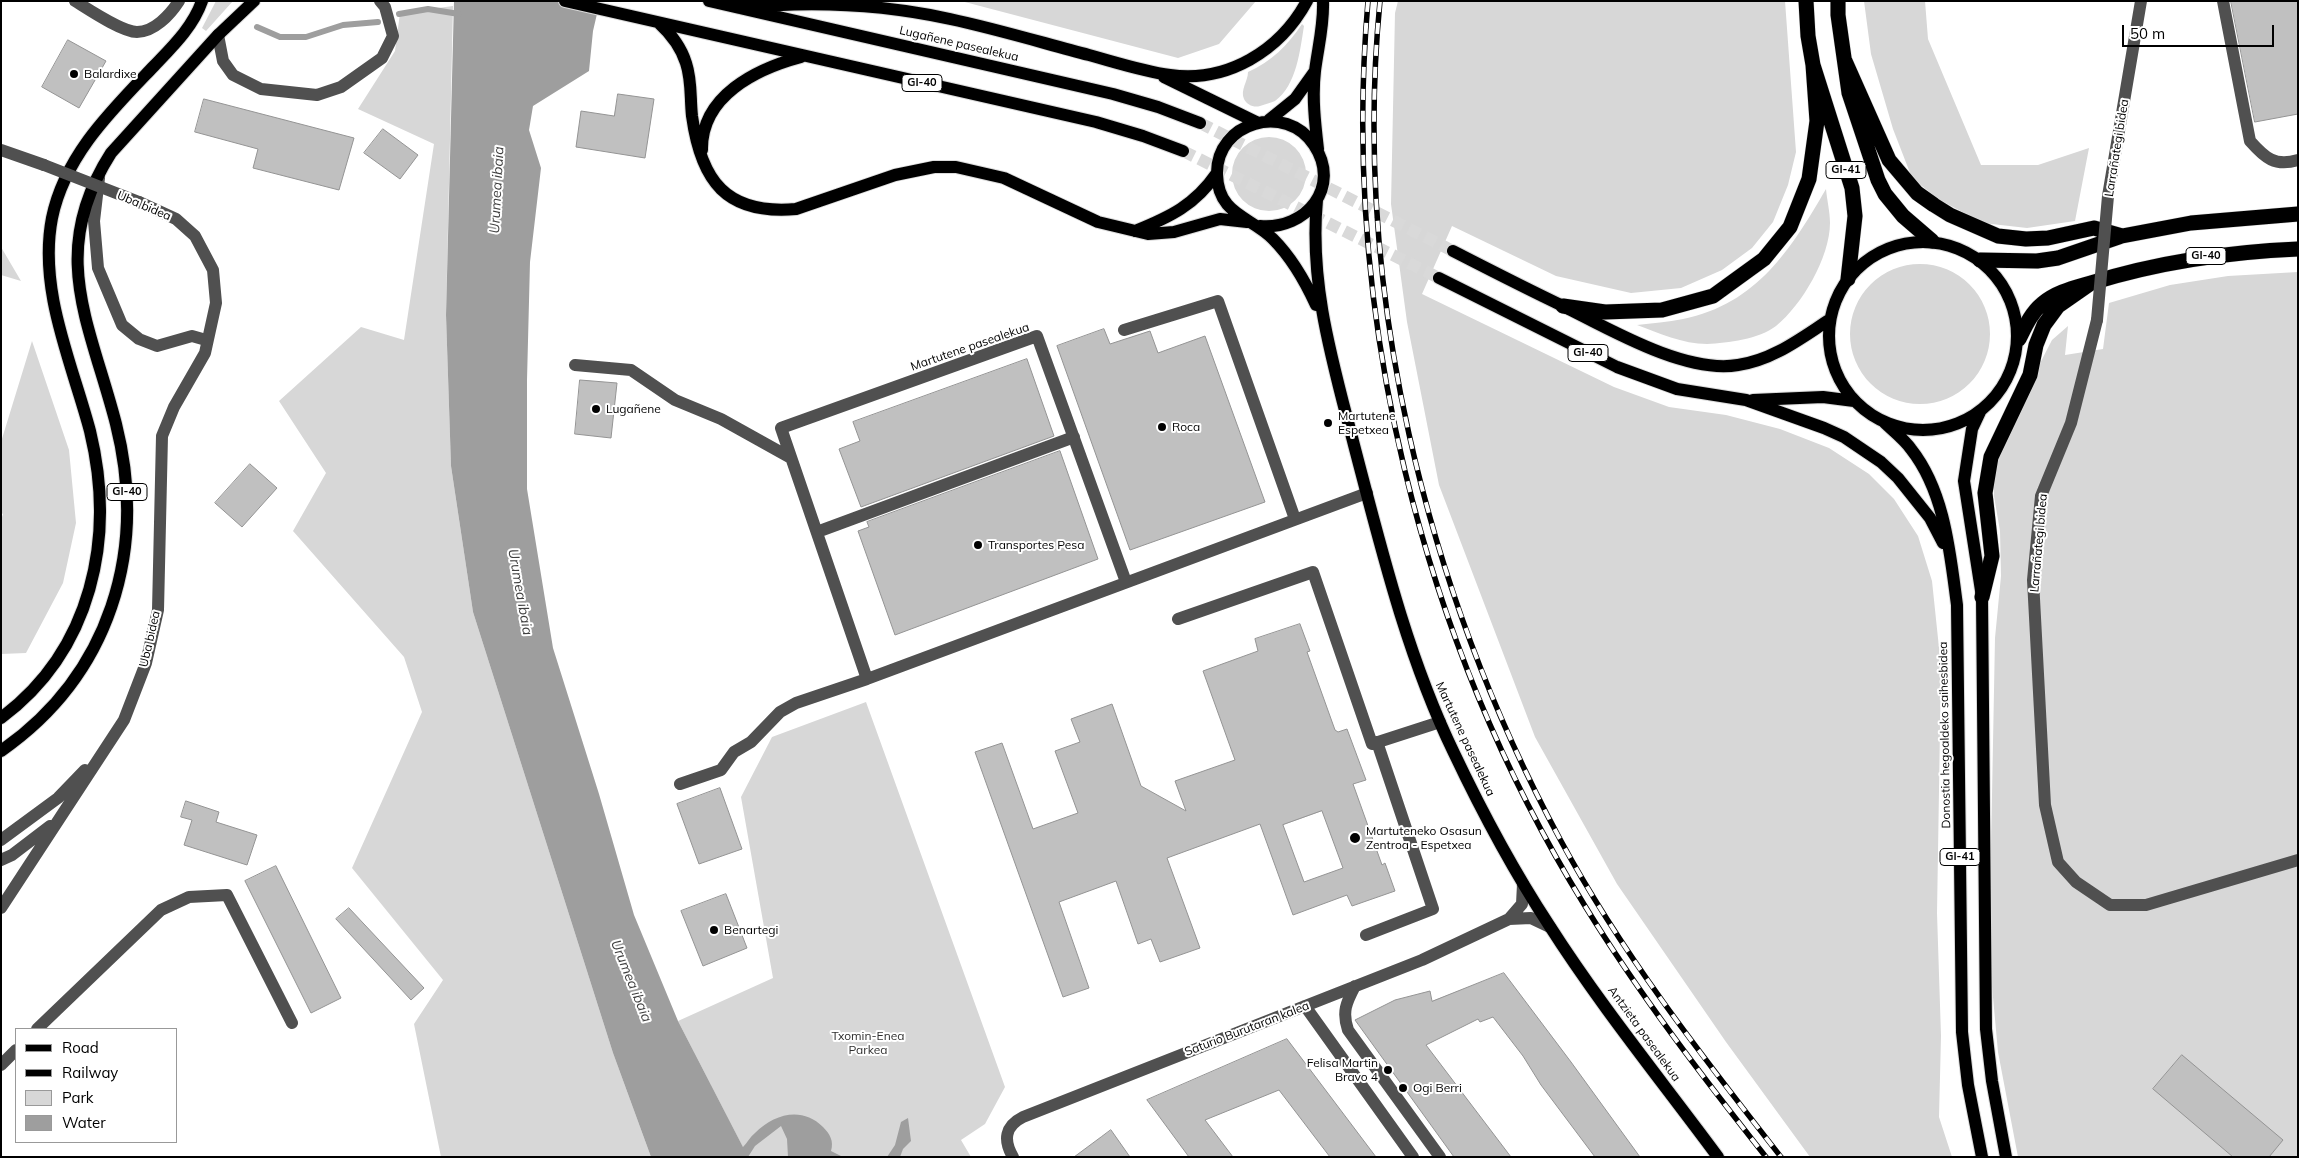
<!DOCTYPE html>
<meta charset="utf-8">
<style>
body{margin:0}
#map{position:relative;width:2299px;height:1158px;overflow:hidden;background:#fff;font-family:Mulish,sans-serif}
canvas{display:block}
.frame{position:absolute;inset:0;border:2px solid #000;pointer-events:none}
.legend{position:absolute;left:15px;top:1028px;width:162px;height:115px;box-sizing:border-box;background:#fff;border:1px solid #999;margin:0;padding:6px 9px;list-style:none;font-size:15px;color:#000}
.legend li{display:flex;align-items:center;gap:10px;height:25px}
.legend b{width:25px;border:1px solid #999}
.scale{position:absolute;left:2122px;top:25px;width:152px;height:22px;box-sizing:border-box;border:2px solid #000;border-top:0;padding-left:6px;font-size:15px;line-height:18px;white-space:nowrap;color:#000;-webkit-text-stroke:4px #fff;paint-order:stroke}
</style>
<div id="map">
<canvas width="2299" height="1158"></canvas>
<div class="frame"></div>
<ul class="legend">
<li><b style="height:6px;background:#000"></b>Road</li>
<li><b style="height:6px;background:#000"></b>Railway</li>
<li><b style="height:14px;background:#d7d7d7"></b>Park</li>
<li><b style="height:14px;background:#9e9e9e"></b>Water</li>
</ul>
<div class="scale">50 m</div>
</div>
<script>
const ctx = document.querySelector('canvas').getContext('2d');
ctx.lineJoin = 'round';
function paint(path, color) { ctx.fillStyle = color; ctx.fill(path, 'evenodd'); }
function stroke(path, color, width, dash) { ctx.strokeStyle = color; ctx.lineWidth = width; ctx.lineCap = dash ? 'butt' : 'round'; ctx.setLineDash(dash || []); ctx.stroke(path); }
function label(font, color, halo, rows, align = 'center') {
  ctx.font = font + ' Mulish,sans-serif'; ctx.lineWidth = 4; ctx.setLineDash([]); ctx.textBaseline = 'middle'; ctx.strokeStyle = halo; ctx.fillStyle = color; for (const [text, x, y, turn = 0] of rows) {
    ctx.save(); ctx.translate(x, y); ctx.rotate((+turn || 0) * Math.PI / 180); ctx.textAlign = isNaN(turn) ? turn : align; if (halo) ctx.strokeText(text, 0, 0); ctx.fillText(text, 0, 0); ctx.restore();
  }
}
paint(new Path2D(`
 M216 1H233L206 31 202 28Z
 M961 1H1256L1219 44 1178 58Z
 M1398 1H1785L1796 152 1788 185 1773 222 1752 248 1722 270 1681 288 1631 293 1556 276 1452 226 1422 294 1614 387 1669 407 1726 415 1780 429 1829 448 1869 474 1894 499 1918 536 1932 581 1941 667 1937 913 1941 1036 1939 1117 1952 1157H1810L1726 1042 1617 884 1535 737 1439 485 1407 322 1391 204 1395 13Z
 M1864 1H1925L1928 39 1981 165H2038L2089 148 2075 221 2027 228 1983 223 1938 199 1912 178 1893 129 1871 54Z
 M453 6 446 315 451 466 473 612 613 1053 651 1157H441L414 1024 443 980 352 868 422 712 404 657 293 531 326 473 279 401 361 327 404 340 434 144 358 109 395 51 400 13Z
 M1302 24 1304 26C1300 50 1297 85 1275 101 1271 103 1265 104 1260 106 1254 108 1247 105 1244 99 1240 90 1248 81 1248 72 1272 61 1287 46 1302 24Z
 M1232 174a37 37 0 1 1 74 0a37 37 0 1 1-74 0Z
 M1826 189C1827 200 1830 212 1830 223 1830 257 1802 305 1776 326 1759 339 1728 343 1707 344 1683 344 1658 333 1637 325 1652 323 1668 322 1683 319 1757 304 1791 249 1826 189Z
 M1 247 21 281 1 275Z
 M1850 334a70 70 0 1 1 140 0a70 70 0 1 1-140 0Z
 M2298 272V1157H2018L1998 1052 1989 953 1995 638 2001 576 2000 531 1994 496V473L1998 457 2036 371 2052 340 2068 326 2065 355 2103 349 2109 303 2170 285 2228 276Z
 M32 341 69 450 76 523 63 583 26 653 1 654V520L3 514 1 513V442Z
 M866 702 1005 1087 985 1124 961 1140 971 1157H748L678 1021 773 978 741 797 772 737Z`), '#d7d7d7');
paint(new Path2D(`
 M454 1H600L593 31 589 71 533 106 529 130 541 168 530 262 527 380V489L553 648 599 794 634 915 678 1021 743 1147C747 1143 750 1137 755 1133 774 1114 802 1106 823 1127 830 1134 834 1141 831 1151L843 1157H788L787 1139 781 1126 755 1146 748 1157H651L613 1053 473 612 451 466 446 315Z
 M908 1118 911 1141 903 1149 900 1157H887L895 1145 901 1122Z`), '#9e9e9e');
stroke(new Path2D(`
 M399 14 428 9 459 14
 M257 27 280 37H306L343 25 378 22`), '#9e9e9e', 6);
const building = new Path2D(`
 M2231 1H2298V114L2255 122Z
 M68 40 106 61 79 108 42 87Z
 M618 94 654 99 645 158 576 147 581 111 614 116Z
 M204 99 354 138 339 190 253 168 258 149 195 132Z
 M383 129 418 155 400 179 364 153Z
 M1104 329 1110 344 1150 331 1158 353 1205 336 1265 502 1130 550 1057 346Z
 M1027 359 1054 436 861 507 839 449 860 441 853 422Z
 M580 380 617 383 611 438 575 434Z
 M1060 451 1098 559 895 635 858 531 869 527 867 522Z
 M250 464 277 488 242 527 215 503Z
 M1300 624 1310 651 1307 652 1335 730 1338 732 1347 729 1366 780 1353 784 1382 865 1385 863 1395 891 1352 906 1347 895 1293 915 1260 824 1167 858 1200 948 1160 962 1151 939 1138 944 1116 881 1059 902 1089 988 1063 997 975 752 1002 743 1033 829 1078 813 1055 751 1080 742 1071 719 1112 704 1141 786 1186 811 1175 781 1235 760 1203 671 1258 651 1255 639ZM1322 811 1343 868 1304 882 1283 825Z
 M720 788 742 849 699 864 677 804Z
 M186 801 219 812 216 822 257 835 247 865 184 845 192 820 181 817Z
 M276 866 341 998 311 1013 245 881Z
 M726 894 747 948 703 966 681 911Z
 M349 908 424 988 411 1000 336 919Z
 M1504 973 1571 1062 1640 1157H1595L1541 1085 1523 1056 1493 1017 1480 1022 1478 1019 1426 1045 1511 1157H1454L1355 1020 1395 1000 1430 991 1432 1001Z
 M1287 1039 1376 1157H1330L1279 1090 1205 1120 1233 1157H1189L1147 1100Z
 M2182 1055 2283 1140 2269 1157H2233L2153 1089Z
 M1111 1130 1130 1157H1074L1101 1137Z`);
paint(building, '#c0c0c0');
stroke(building, '#949494', 1);
stroke(new Path2D(`
 M1200 123 1453 251
 M1183 151 1439 278`), '#d9d9d9', 12, [12, 6]);
const major = new Path2D(`
 M565 1 1096 122 1143 136 1183 151
 M709 1 1113 94 1158 107 1200 123
 M740 8C810 1 881 4 950 19 997 29 1043 43 1089 55 1115 62 1142 71 1170 75 1227 83 1280 51 1307 1
 M659 23C671 34 681 47 686 63 692 81 690 98 692 116 701 181 726 215 796 209L895 175 934 167H956L1004 178 1098 222 1148 234 1174 232 1220 219 1247 222
 M1164 77 1256 122
 M1269 120 1295 99 1315 71
 M1318 149C1315 123 1312 97 1315 71 1318 47 1324 25 1323 1
 M702 150C701 96 756 69 801 57
 M1317 200C1309 285 1333 363 1354 445 1381 548 1407 656 1454 753 1482 812 1513 870 1549 925 1600 1005 1661 1080 1718 1157
 M1260 226C1306 230 1342 187 1314 145 1286 102 1216 122 1217 174 1218 215 1250 216 1273 239 1292 258 1305 281 1316 305
 M1135 231C1170 217 1195 205 1217 173
 M1829 336a94 94 0 1 1 188 0a94 94 0 1 1-188 0Z
 M1453 251C1490 270 1527 289 1565 307 1611 330 1686 374 1738 365 1773 360 1801 338 1829 320
 M1439 278 1617 367 1677 389 1746 400 1824 428 1844 437 1881 462 1898 478 1930 518 1943 543
 M1753 400 1823 397 1854 401
 M1980 412 1972 429 1964 481 1982 597 1986 1029 1992 1081 2006 1157
 M1884 422C1893 431 1904 439 1911 449 1945 492 1950 553 1957 605L1962 1032 1968 1085 1982 1157
 M1 718C92 650 116 538 90 431 72 363 38 290 52 218 65 155 112 110 154 66 172 47 193 27 202 1
 M1 751C110 675 148 551 116 424 90 323 47 253 111 153L218 35 254 1`);
const highway = new Path2D(`
 M1806 1 1808 36 1813 65 1852 188 1855 216 1848 279
 M1838 1V15L1849 93 1878 180 1885 194 1903 216 1932 241
 M1845 61 1889 160 1917 193 1934 205 1950 215 1998 236 2026 239 2048 238 2094 228 2122 236
 M1980 260 2037 261 2058 258 2122 236 2191 223 2298 214
 M1563 306 1605 312 1662 310 1713 296 1764 259 1790 227 1809 179 1817 121 1813 65
 M2019 339C2025 327 2031 313 2042 304 2056 292 2074 288 2091 283 2159 262 2226 252 2298 249
 M1982 597 1992 556 1985 493 1991 457 2030 375 2036 345 2044 325 2058 306 2091 283`);
stroke(major, '#dbdbdb', 14);
stroke(highway, '#dbdbdb', 16);
stroke(new Path2D(`
 M75 1C88 9 122 32 137 32 154 32 170 15 179 1
 M2223 1 2250 141C2265 158 2275 167 2298 160
 M218 35 223 61 233 75 261 89 317 95 341 87 382 58 393 36 385 7 380 1
 M1 150 44 165
 M99 178 94 221 98 268 122 325 139 339 157 346 192 336 206 340
 M2108 196 2141 1
 M2097 320 2071 423 2041 496 2033 580 2045 805 2058 862 2076 882 2110 905H2146L2298 860
 M1124 330 1218 301 1295 519
 M575 365 631 370 675 400 721 419 791 458
 M817 532 1074 437
 M1126 582 1037 336 781 428 867 679 1367 493
 M1178 619 1313 572 1372 744 1440 722
 M680 784 721 770 734 752 751 742 780 712 796 703 867 679
 M1 840 58 798 85 770
 M1 860 12 855 50 826
 M1 908 124 720 146 663 158 610 162 436 174 407 205 353 216 303 213 270 195 236 176 219 139 202
 M1509 919 1522 904 1523 884
 M1366 935 1433 909 1377 742
 M1355 986C1346 1003 1342 1012 1348 1030L1440 1157
 M1305 1006 1413 1157
 M37 1029 161 910 189 897 227 895 292 1023
 M1 1065 16 1050
 M1013 1157C1003 1140 1005 1126 1023 1117L1422 960 1509 919 1531 918 1550 927`), '#505050', 12);
stroke(major, '#000', 12);
stroke(highway, '#000', 15);
const rail = new Path2D(`
 M1368 1C1341 313 1421 640 1585 906 1639 994 1702 1076 1766 1157
 M1380 1C1352 288 1425 589 1561 841 1622 954 1702 1056 1781 1157`);
stroke(rail, '#000', 5.5);
stroke(rail, '#fff', 4, [11]);
stroke(new Path2D(`
 M44 165 139 202
 M2097 320 2108 196`), '#505050', 12);
for (const [x, y, r, color] of [
 [74,74,5,"#000"],
 [596,409,5,"#000"],
 [1328,423,5,"#000"],
 [1162,427,5,"#000"],
 [978,545,5,"#000"],
 [1355,838,6,"#000"],
 [714,930,5,"#000"],
 [1388,1070,5,"#000"],
 [1403,1088,5,"#000"]
]) { const dot = new Path2D(); dot.arc(x, y, r, 0, 2 * Math.PI); ctx.fillStyle = color; ctx.fill(dot); stroke(dot, '#fff', 2); }
for (const [x, y, w] of [
 [922,83,40],
 [1846,170,40],
 [2206,256,40],
 [1588,353,40],
 [127,492,40],
 [1960,857,40]
]) { const box = new Path2D(); box.roundRect(x - w / 2, y - 8.5, w, 17, 4); ctx.fillStyle = '#fff'; ctx.fill(box); stroke(box, '#000', 1); }
label('bold 11px', '#000', null, [
 ["GI-40",922,83],
 ["GI-41",1846,170],
 ["GI-40",2206,256],
 ["GI-40",1588,353],
 ["GI-40",127,492],
 ["GI-41",1960,857]
]);
label('12px', '#000', '#fff', [
 ["Lugañene pasealekua",959,44,13],
 ["Larrañategi bidea",2117,148,-81],
 ["Uba bidea",144,206,23],
 ["Martutene pasealekua",970,347,-19],
 ["Larrañategi bidea",2039,543,-85],
 ["Uba bidea",150,639,-77],
 ["Donostia hegoaldeko saihesbidea",1945,735,-91],
 ["Martutene pasealekua",1465,739,65],
 ["Saturio Burutaran kalea",1247,1029,-21],
 ["Antzieta pasealekua",1644,1034,54]
]);
label('12px', '#000', '#fff', [
 ["Balardixe",84,74],
 ["Lugañene",606,409],
 ["Martutene",1338,416],
 ["Espetxea",1338,430],
 ["Roca",1172,427],
 ["Transportes Pesa",988,545],
 ["Martuteneko Osasun",1366,831],
 ["Zentroa - Espetxea",1366,845],
 ["Benartegi",724,930],
 ["Felisa Martin",1378,1063,"right"],
 ["Bravo 4",1378,1077,"right"],
 ["Ogi Berri",1413,1088]
], 'left');
label('12px', '#2e2e2e', '#fff', [
 ["Txomin-Enea",868,1036],
 ["Parkea",868,1050]
]);
label('italic 14px', '#3f3f3f', '#fff', [
 ["Urumea ibaia",497,190,-87],
 ["Urumea ibaia",520,592,80],
 ["Urumea ibaia",631,981,68]
]);
</script>
